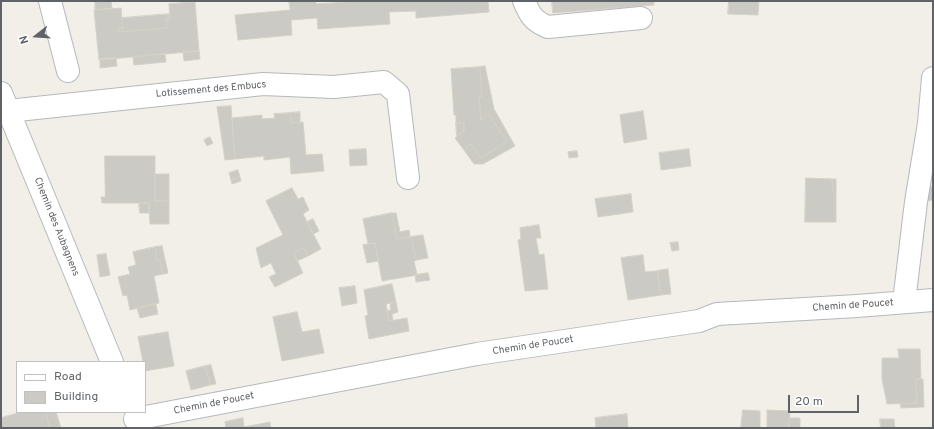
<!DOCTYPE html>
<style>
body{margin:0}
#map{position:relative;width:934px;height:429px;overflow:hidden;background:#f1efe8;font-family:Overpass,sans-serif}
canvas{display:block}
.frame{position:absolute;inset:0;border:2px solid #5f6368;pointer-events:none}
.legend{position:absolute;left:16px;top:361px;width:130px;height:52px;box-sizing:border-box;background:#fff;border:1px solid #bfc1c3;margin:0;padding:5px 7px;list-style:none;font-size:12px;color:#5f6368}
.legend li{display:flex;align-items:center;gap:8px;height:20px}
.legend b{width:20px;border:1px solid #bfc1c3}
.north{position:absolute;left:16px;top:16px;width:40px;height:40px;-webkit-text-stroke:3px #fff;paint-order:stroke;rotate:253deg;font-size:11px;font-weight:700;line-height:16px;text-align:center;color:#5f6368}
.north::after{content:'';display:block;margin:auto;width:14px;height:18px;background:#5f6368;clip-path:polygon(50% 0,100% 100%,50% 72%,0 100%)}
.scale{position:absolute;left:788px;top:395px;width:71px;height:18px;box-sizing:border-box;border:2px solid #5f6368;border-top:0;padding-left:5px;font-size:12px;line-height:14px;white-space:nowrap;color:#5f6368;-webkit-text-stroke:3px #fff;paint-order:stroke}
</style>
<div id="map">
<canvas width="934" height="429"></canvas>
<div class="frame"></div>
<ul class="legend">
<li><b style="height:5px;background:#fff"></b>Road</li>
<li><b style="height:11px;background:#cccac5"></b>Building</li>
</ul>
<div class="north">N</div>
<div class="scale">20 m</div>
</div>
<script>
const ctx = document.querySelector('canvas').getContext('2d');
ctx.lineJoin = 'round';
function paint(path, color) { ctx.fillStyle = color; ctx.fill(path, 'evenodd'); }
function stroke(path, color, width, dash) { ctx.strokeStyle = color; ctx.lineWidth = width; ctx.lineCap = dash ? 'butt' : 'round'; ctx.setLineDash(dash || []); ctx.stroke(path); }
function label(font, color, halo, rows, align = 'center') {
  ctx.font = font + ' Overpass,sans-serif'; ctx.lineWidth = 4; ctx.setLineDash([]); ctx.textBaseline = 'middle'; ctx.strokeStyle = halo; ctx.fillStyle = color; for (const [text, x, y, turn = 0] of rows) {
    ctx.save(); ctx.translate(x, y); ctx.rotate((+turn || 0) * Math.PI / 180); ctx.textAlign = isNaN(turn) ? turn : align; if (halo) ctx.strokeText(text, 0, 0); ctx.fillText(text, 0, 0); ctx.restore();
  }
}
const building = new Path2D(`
 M111 1 112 8 95 10V2Z
 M289 1H316V4L361 1H488L489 12 416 18V11L389 12 390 24 318 29 317 18 291 20 292 35 238 40 235 15 290 10Z
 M552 1H654V5L553 13Z
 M729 1H759L758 15 728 14Z
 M195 2 199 51 99 60 94 10 121 8 123 28H118V32L167 28 166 19H170L169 4Z
 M170 14V19H166L167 28 118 32V28H123L122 18Z
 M199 51 200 59 184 61 183 52Z
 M165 54 166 62 134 65 133 57Z
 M116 58 117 66 100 68V59Z
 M485 66 494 109 515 146 483 164H474L464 150 471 144 481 158 507 141 488 114 481 120 479 97H482L480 67Z
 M480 67 482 97H479L481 120 488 114 507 141 481 158 471 144 464 150 455 138 464 131V123H456V115H454L451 69Z
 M231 106 235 159 225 160 217 107Z
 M643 111 647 139 624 143 620 115Z
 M300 112V122L291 123 290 113Z
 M290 113 291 123 303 122 306 155 322 154 324 171 291 174 290 157 264 160V156L235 159 232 118 262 115V119L275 118 274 114Z
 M456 123H464V131L457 136Z
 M210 137 213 143 207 146 204 140Z
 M366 149 367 165 350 166 349 150Z
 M689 149 691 166 661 170 659 153Z
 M577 151 578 157 569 158 568 152Z
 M105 156H155V201H169V224H150L149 203H102L101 197H105Z
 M238 170 240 177 231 180 229 173Z
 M155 174H169V201H155Z
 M240 177 241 181 232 184 231 180Z
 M806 178 832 179 833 192H836V222H805Z
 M832 179H836V192H833Z
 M927 187H933V200L926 201Z
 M292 188 298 199 303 197 309 210 303 214 321 249 308 256 304 248 294 253 303 273 275 287 269 277 276 274 271 263 261 268 256 248 283 235 266 201Z
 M631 194 633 212 598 217 595 199Z
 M139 203H149V213H140Z
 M392 213 397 239 411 237 416 260 414 261 417 275 382 281 375 243 368 244 363 219Z
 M392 213H396L400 232 409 230 410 237 397 239Z
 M313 219 319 231 313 234 307 222Z
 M539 225 541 238H536L539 255 544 254 548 289 525 291 518 240 521 239 520 228Z
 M423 235 428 258 416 260 411 237Z
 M678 242 679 250 672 251 670 243Z
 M375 243 378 261 367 263 363 245Z
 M162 246 168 273 163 274 160 260 157 261 155 247Z
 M155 247 157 261 160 260 163 274 154 276 159 303 130 310 127 295 123 296 118 277 130 274 128 267 136 265 133 252Z
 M304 248 308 256 297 261 294 253Z
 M106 254 110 275 100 277 97 255Z
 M643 255 645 272 657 271 661 295 628 300 621 258Z
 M668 269 671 294 661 295 657 271Z
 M428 273 430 280 416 282 415 275Z
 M392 284 396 302 386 304 389 321 407 318 409 331 369 339 365 316 368 315 364 290Z
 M355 286 357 303 342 306 339 288Z
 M396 302 398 312 392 314 393 320 389 321 387 311 391 310 390 303Z
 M156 304 158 314 140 318 137 308Z
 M297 312 302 332 319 329 324 353 282 361 273 317Z
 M168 332 174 366 145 371V362H143L138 337Z
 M898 349H920L921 379H916L917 403 887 404 882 379V358H899Z
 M211 365 216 384 210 385 205 366Z
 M205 366 210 385 191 390 186 371Z
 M916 379H923L924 407 901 408 900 404 917 403Z
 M743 410 760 411V427L767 428V410L790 411 789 428H741Z
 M22 412H46L50 428H1V418Z
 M46 412H56L61 428H50Z
 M627 414 628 428H596L595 418Z
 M243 418 244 427 270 422 271 428H226L225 422Z
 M790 418H800V428H789Z
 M880 419H894L895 428H881Z`);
paint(building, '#cccac5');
stroke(building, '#d6d1c6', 1);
const minor = new Path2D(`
 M50 1 68 71
 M524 1C530 15 533 21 548 27L641 18
 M1 93 112 362
 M8 111 263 84 334 87 384 82 398 94 408 178
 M904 302 916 202 929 123 933 78
 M135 419 477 354 699 321 717 314 857 306 933 300`);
stroke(minor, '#b5b8bc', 24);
stroke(minor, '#fff', 22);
label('10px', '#5f6368', '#fff', [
 ["Lotissement des Embucs",211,90,-5],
 ["Chemin des Aubagnens",56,227,68],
 ["Chemin de Poucet",853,306,-4],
 ["Chemin de Poucet",533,346,-9],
 ["Chemin de Poucet",214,404,-11]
]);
</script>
